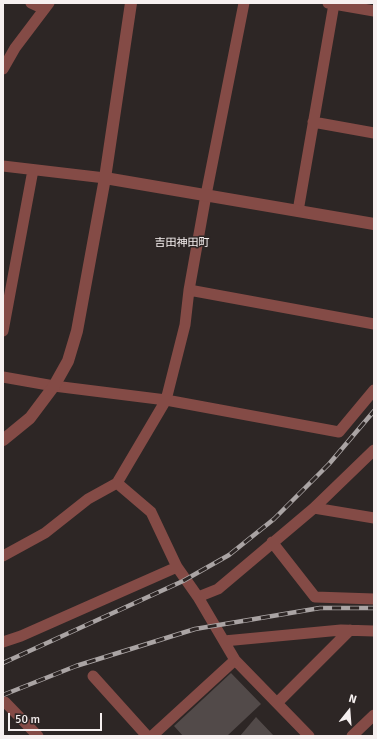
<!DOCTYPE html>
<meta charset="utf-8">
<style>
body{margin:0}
#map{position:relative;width:377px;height:739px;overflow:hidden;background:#2d2625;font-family:Signika,sans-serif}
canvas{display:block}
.frame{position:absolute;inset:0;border:4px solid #f6f0f0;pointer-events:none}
.north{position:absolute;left:329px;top:691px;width:40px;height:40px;-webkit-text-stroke:3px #2d2625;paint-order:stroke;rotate:17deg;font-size:11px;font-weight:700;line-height:16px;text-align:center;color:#f6f0f0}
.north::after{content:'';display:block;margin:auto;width:14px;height:18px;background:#f6f0f0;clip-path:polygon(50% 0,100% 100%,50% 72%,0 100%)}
.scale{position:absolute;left:8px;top:713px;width:94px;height:18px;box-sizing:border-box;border:2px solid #f6f0f0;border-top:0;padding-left:5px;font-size:12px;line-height:14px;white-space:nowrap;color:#f6f0f0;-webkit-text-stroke:3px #2d2625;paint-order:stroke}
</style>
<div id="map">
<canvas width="377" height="739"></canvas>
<div class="frame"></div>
<div class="north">N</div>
<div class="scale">50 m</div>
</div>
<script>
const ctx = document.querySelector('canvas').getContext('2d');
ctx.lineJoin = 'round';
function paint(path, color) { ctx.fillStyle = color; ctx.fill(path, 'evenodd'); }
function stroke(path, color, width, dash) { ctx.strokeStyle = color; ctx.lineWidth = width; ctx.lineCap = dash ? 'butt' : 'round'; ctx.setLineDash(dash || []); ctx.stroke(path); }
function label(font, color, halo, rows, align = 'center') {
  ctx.font = font + ' Signika,"Noto Sans JP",sans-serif'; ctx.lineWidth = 3; ctx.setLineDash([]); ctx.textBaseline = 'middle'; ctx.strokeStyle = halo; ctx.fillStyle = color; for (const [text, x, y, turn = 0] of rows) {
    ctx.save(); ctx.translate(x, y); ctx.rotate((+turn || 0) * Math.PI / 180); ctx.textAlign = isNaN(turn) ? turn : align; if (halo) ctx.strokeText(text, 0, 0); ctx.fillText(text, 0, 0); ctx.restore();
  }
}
paint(new Path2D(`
 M231 673 261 704 227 736H183L174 726Z
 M256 717 274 736H240Z`), '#524a49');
stroke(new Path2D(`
 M31 3 44 9
 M328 3 374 11
 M3 69 15 48 49 3
 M313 122 374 133
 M3 166 105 178
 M298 211 334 4
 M189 290 374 324
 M3 331 33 170
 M3 377 54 386 166 400 339 432 374 390
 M117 483 151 512 177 567 198 597 235 660 309 736
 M314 508 374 518
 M272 542 315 597 374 599
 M3 556 45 533 88 499 117 483 166 400 185 325 189 290 206 195 244 3
 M198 597 218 589 314 508 374 450
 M224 641 341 630 374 631
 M3 642 21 636 177 567
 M93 676 147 736
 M5 702 38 736
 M277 703 350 630
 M152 736 235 660
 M352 736 374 715`), '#844b46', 11);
stroke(new Path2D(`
 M105 178 374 224
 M3 440 30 418 54 386 68 361 77 331 105 178 131 3`), '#844b46', 12);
const rail = new Path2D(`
 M3 663 183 581 229 555 274 519 329 464 374 411
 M3 695 76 666 195 629 320 608H374`);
stroke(rail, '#aaa4a4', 4.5);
stroke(rail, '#2d2625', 3, [9]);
label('11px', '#f6f0f0', '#2d2625', [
 ["吉田神田町",182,243]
]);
</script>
